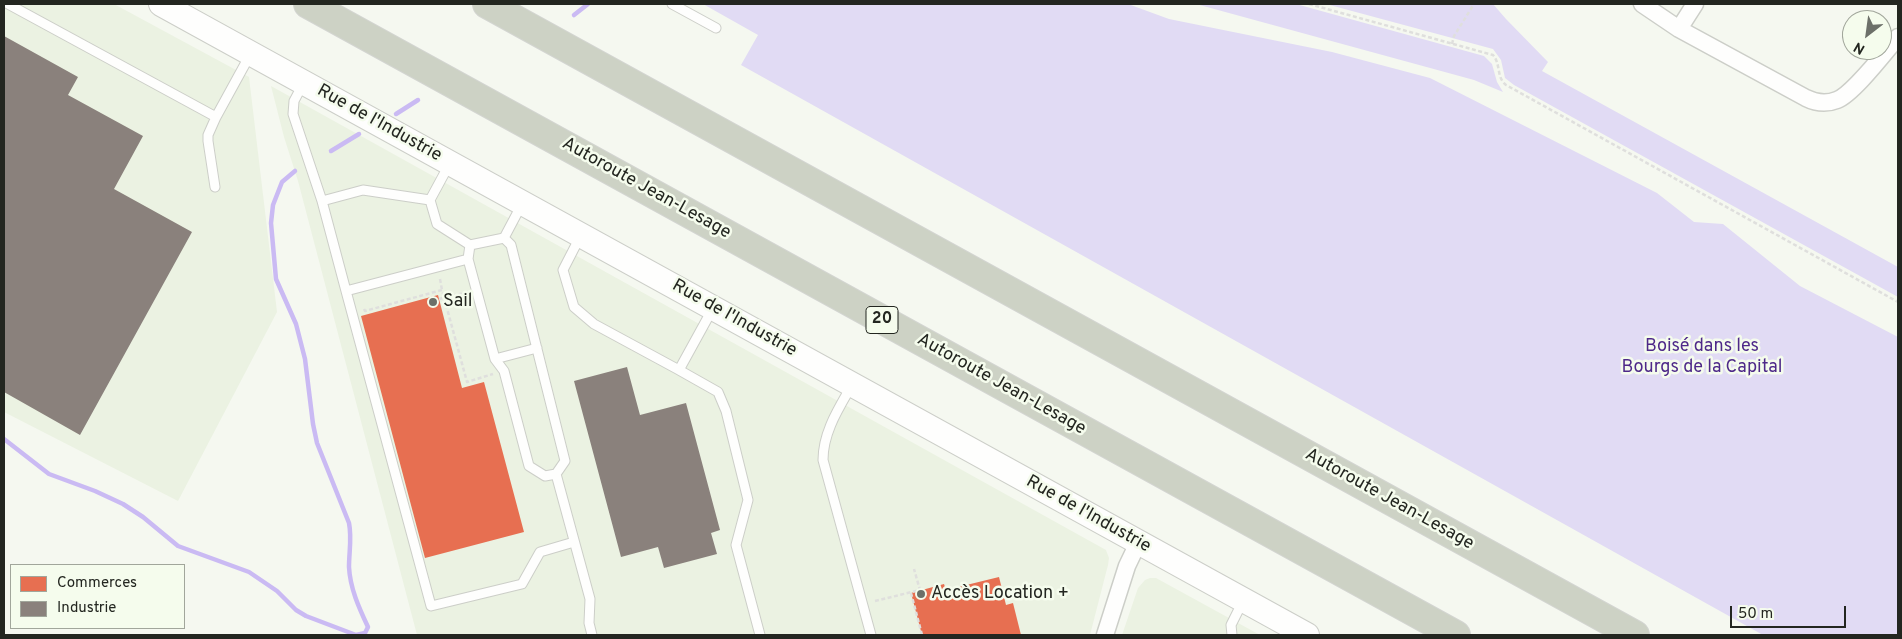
<!DOCTYPE html>
<meta charset="utf-8">
<style>
body{margin:0}
#map{position:relative;width:1902px;height:639px;overflow:hidden;background:#f5f8f0;font-family:Overpass,sans-serif}
canvas{display:block}
.frame{position:absolute;inset:0;border:5px solid #232620;pointer-events:none}
.legend{position:absolute;left:10px;top:564px;width:175px;height:65px;box-sizing:border-box;background:#f5fced;border:1px solid #a1a69b;margin:0;padding:6px 9px;list-style:none;font-size:15px;color:#232620}
.legend li{display:flex;align-items:center;gap:10px;height:25px}
.legend b{width:25px;border:1px solid #a1a69b}
.north{position:absolute;left:1842px;top:10px;width:50px;height:50px;box-sizing:border-box;background:#f5fced;border:1px solid #a1a69b;border-radius:50%;rotate:210deg;font-size:14px;font-weight:700;line-height:20px;text-align:center;color:#232620}
.north::after{content:'';display:block;margin:auto;width:18px;height:22px;background:#6c7069;clip-path:polygon(50% 0,100% 100%,50% 72%,0 100%)}
.scale{position:absolute;left:1730px;top:606px;width:116px;height:22px;box-sizing:border-box;border:2px solid #232620;border-top:0;padding-left:6px;font-size:15px;line-height:18px;white-space:nowrap;color:#232620;-webkit-text-stroke:4px #f5fced;paint-order:stroke}
</style>
<div id="map">
<canvas width="1902" height="639"></canvas>
<div class="frame"></div>
<ul class="legend">
<li><b style="height:14px;background:#e76f51"></b>Commerces</li>
<li><b style="height:14px;background:#8a817c"></b>Industrie</li>
</ul>
<div class="north">N</div>
<div class="scale">50 m</div>
</div>
<script>
const ctx = document.querySelector('canvas').getContext('2d');
ctx.lineJoin = 'round';
function paint(path, color) { ctx.fillStyle = color; ctx.fill(path, 'evenodd'); }
function stroke(path, color, width, dash) { ctx.strokeStyle = color; ctx.lineWidth = width; ctx.lineCap = dash ? 'butt' : 'round'; ctx.setLineDash(dash || []); ctx.stroke(path); }
function label(font, color, halo, rows, align = 'center') {
  ctx.font = font + ' Overpass,sans-serif'; ctx.lineWidth = 5; ctx.setLineDash([]); ctx.textBaseline = 'middle'; ctx.strokeStyle = halo; ctx.fillStyle = color; for (const [text, x, y, turn = 0] of rows) {
    ctx.save(); ctx.translate(x, y); ctx.rotate((+turn || 0) * Math.PI / 180); ctx.textAlign = isNaN(turn) ? turn : align; if (halo) ctx.strokeText(text, 0, 0); ctx.fillText(text, 0, 0); ctx.restore();
  }
}
paint(new Path2D(`
 M4 4H114L249 77 277 312 178 501 4 412Z
 M271 86 1106 550 1109 558 1108 565 1090 635H417L298 181 284 137Z
 M1150 578H1156L1260 635H1122L1138 588 1145 580Z`), '#ebf2e2');
paint(new Path2D(`
 M703 4H1128L1169 19 1332 52 1430 78 1657 193 1694 222 1723 224 1800 286 1898 337V635H1763L741 65 758 35Z
 M1196 4H1296L1484 56 1492 64 1497 82 1503 92 1474 80Z
 M1326 4H1493L1506 19 1548 62 1542 71 1898 267V297L1514 85 1505 78 1501 60 1493 49Z`), '#e1dbf4');
paint(new Path2D(`
 M438 295 462 388 484 382 524 532 425 558 361 316Z
 M999 577 1006 605 1013 603 1021 635H922L911 593 944 584 946 590Z`), '#e76f51');
paint(new Path2D(`
 M4 36 78 77 68 95 143 136 114 189 192 232 80 435 4 392Z
 M627 367 640 415 686 403 720 530 711 533 717 554 664 568 658 547 621 557 574 381Z`), '#8a817c');
stroke(new Path2D(`
 M574 15 588 4
 M396 114 418 100
 M331 151 359 134
 M4 439 49 474 95 491 123 504 143 517 178 546 249 572 277 591 296 610 306 616 356 635 365 633 368 627C359 608 350 588 349 567 349 552 352 538 349 523L317 443 313 424 305 359 296 324 276 279 271 223 273 205 282 182 295 171`), '#cabaf3', 4.5);
const lane = new Path2D(`
 M8 4 216 117 250 55
 M672 4 716 28
 M303 84 294 101 293 114 322 201 363 190 430 200
 M450 163 430 200 437 224 470 245 504 238 522 204
 M215 187 208 141V135L216 117
 M322 201 346 291 468 259
 M581 235 563 270 574 307 594 324 679 370 712 310
 M470 245 468 259 495 359 504 371 529 466 545 476 556 474 565 461 511 245 504 238
 M346 291 431 606 522 584 540 552 574 542
 M495 359 537 348
 M679 370 718 392 726 411 748 500 736 545 760 635
 M852 385C839 408 823 432 823 460L871 635
 M556 474 590 599 589 623 592 635
 M1232 635 1231 625 1243 601`);
const street = new Path2D(`
 M1642 4 1679 29 1806 98C1816 103 1827 104 1837 100 1853 94 1885 52 1898 37
 M1679 29 1695 4
 M1105 635 1127 566 1138 543`);
const secondary = new Path2D(`
 M161 4 1307 635`);
const highway = new Path2D(`
 M308 4 1456 635
 M487 4 1635 635`);
stroke(lane, '#cccec8', 11);
stroke(street, '#cccec8', 19);
stroke(secondary, '#cccec8', 26);
stroke(highway, '#d3d5d1', 30);
stroke(new Path2D(`
 M1309 4 1493 55C1501 64 1496 77 1506 85L1898 302
 M1452 44 1454 36 1474 4
 M440 279 442 290
 M439 299 464 293
 M364 309 365 311 442 290 467 382 493 374
 M911 593 922 635H920
 M875 601 920 590 914 569`), '#dfdfdd', 2.5, [4, 2.5]);
stroke(lane, '#fefefd', 9);
stroke(street, '#fefefd', 16);
stroke(secondary, '#fefefd', 24);
stroke(highway, '#cdd2c5', 28);
for (const [x, y, r, color] of [
 [433,302,5,"#6c7069"],
 [921,594,5,"#6c7069"]
]) { const dot = new Path2D(); dot.arc(x, y, r, 0, 2 * Math.PI); ctx.fillStyle = color; ctx.fill(dot); stroke(dot, '#f5fced', 2); }
for (const [x, y, w] of [
 [882,320,32]
]) { const box = new Path2D(); box.roundRect(x - w / 2, y - 13.5, w, 27, 4); ctx.fillStyle = '#f5fced'; ctx.fill(box); stroke(box, '#232620', 1); }
label('bold 16px', '#232620', null, [
 ["20",882,320]
]);
label('18px', '#232620', '#f5fced', [
 ["Rue de l'Industrie",379,124,29],
 ["Autoroute Jean-Lesage",646,189,29],
 ["Rue de l'Industrie",734,319,29],
 ["Autoroute Jean-Lesage",1001,385,29],
 ["Autoroute Jean-Lesage",1389,500,29],
 ["Rue de l'Industrie",1088,515,29]
]);
label('18px', '#232620', '#f5fced', [
 ["Sail",443,302],
 ["Accès Location +",931,594]
], 'left');
label('18px', '#4e2989', '#f5fced', [
 ["Boisé dans les",1702,347],
 ["Bourgs de la Capital",1702,368]
]);
</script>
